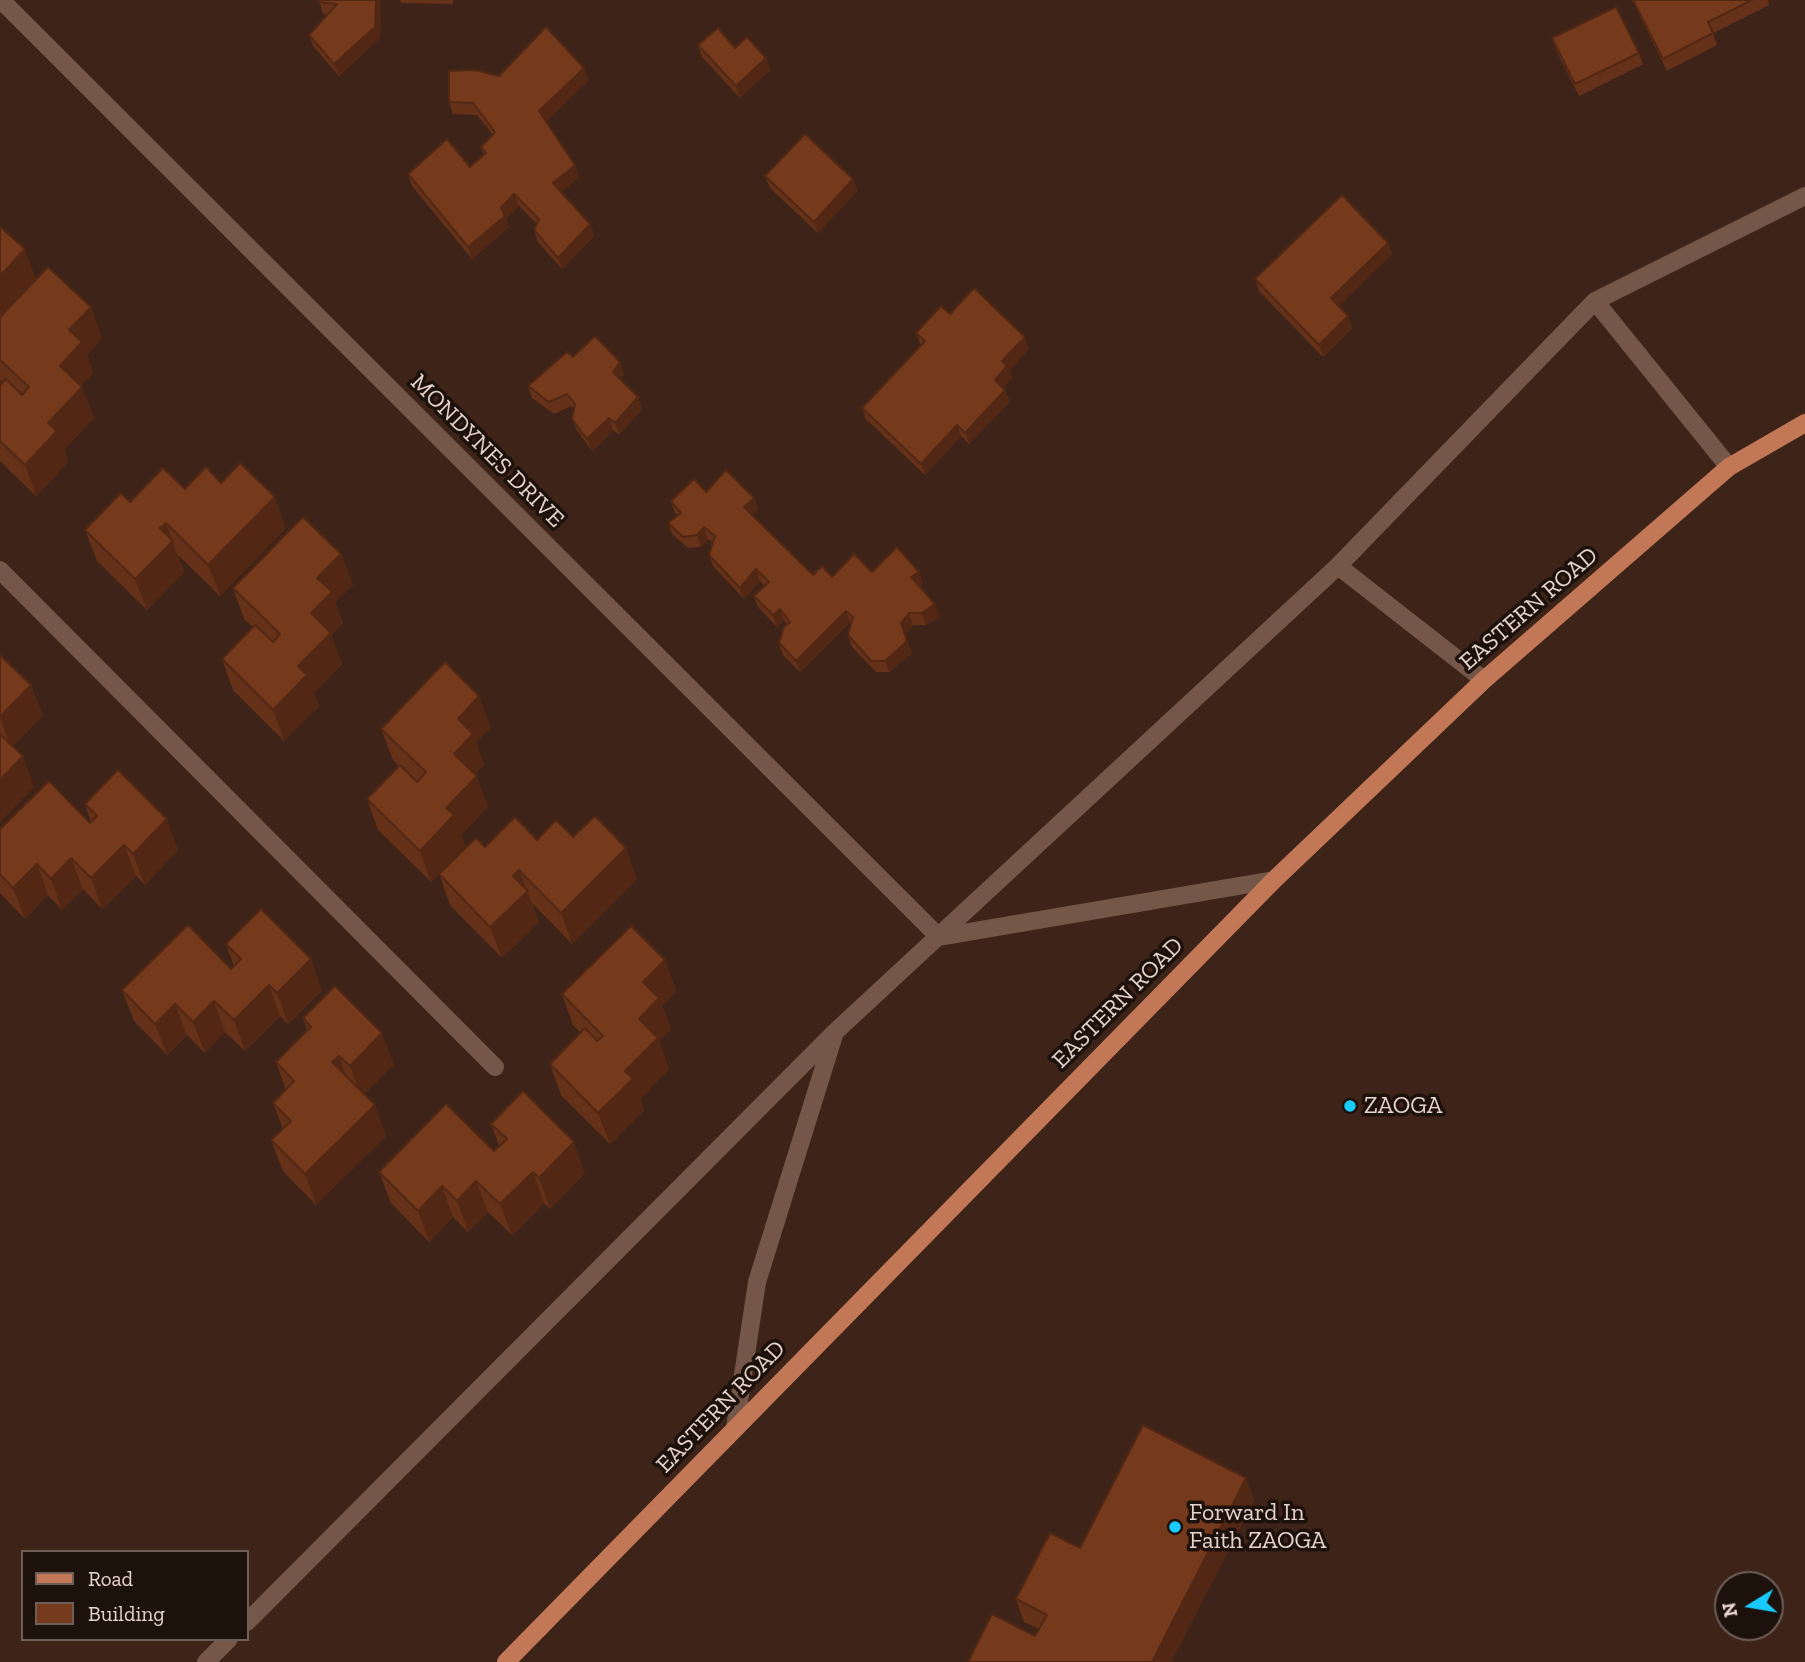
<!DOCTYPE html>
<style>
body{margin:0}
#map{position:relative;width:1805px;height:1662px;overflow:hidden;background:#3e2418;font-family:"Zilla Slab",serif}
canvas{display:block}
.legend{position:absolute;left:21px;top:1550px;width:228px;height:91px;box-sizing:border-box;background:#1d110b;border:2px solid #6d5f58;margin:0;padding:9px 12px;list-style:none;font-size:21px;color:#e5d3cc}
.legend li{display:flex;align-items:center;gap:14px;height:35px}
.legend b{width:35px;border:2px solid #6d5f58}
.north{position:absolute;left:1714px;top:1571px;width:70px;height:70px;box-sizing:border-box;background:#1d110b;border:2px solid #6d5f58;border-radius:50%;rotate:259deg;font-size:19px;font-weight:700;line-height:28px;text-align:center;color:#e5d3cc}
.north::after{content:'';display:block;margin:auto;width:24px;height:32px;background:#19cafc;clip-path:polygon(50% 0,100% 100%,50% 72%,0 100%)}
</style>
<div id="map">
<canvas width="1805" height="1662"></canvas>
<ul class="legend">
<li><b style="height:9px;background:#c27856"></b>Road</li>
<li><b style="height:19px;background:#75391c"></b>Building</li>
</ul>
<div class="north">N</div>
</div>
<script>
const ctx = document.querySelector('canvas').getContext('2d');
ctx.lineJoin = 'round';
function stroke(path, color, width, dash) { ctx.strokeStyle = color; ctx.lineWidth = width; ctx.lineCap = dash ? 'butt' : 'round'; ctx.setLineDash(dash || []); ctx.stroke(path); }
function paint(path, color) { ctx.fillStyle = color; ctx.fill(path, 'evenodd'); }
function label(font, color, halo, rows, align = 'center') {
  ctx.font = font + ' "Zilla Slab",serif'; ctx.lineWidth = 7; ctx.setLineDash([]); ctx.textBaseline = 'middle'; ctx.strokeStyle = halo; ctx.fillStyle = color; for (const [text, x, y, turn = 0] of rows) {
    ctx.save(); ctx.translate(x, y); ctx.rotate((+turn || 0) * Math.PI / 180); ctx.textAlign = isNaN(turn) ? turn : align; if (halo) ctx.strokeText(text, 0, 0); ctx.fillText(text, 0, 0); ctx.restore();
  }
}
stroke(new Path2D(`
 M1 0 939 937 1274 880
 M1595 301 1729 467
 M1338 566 1484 680
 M0 570 495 1067
 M735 1428 757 1282 834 1035
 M247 1622 835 1032 1338 566 1595 301 1805 196
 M206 1662 229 1639`), '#75574a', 18);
stroke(new Path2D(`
 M506 1662 1274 880 1484 680 1729 467 1805 423`), '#c27856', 18);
paint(new Path2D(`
 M319 0H381L380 38 339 76 313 46 309 35 328 14H323Z
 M400 0H453V4L401 3Z
 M1633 0H1768L1769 5 1713 33 1717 45 1667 71 1636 8Z
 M1552 38 1639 53 1643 64 1579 96 1556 50Z
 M698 45 735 48 766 58 770 70 740 98 702 57Z
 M499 76 589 80 546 121 575 165 579 177 561 192 590 224 594 236 562 269 538 242 534 230 537 224 519 206 506 219 509 227 472 259 412 186 408 174 470 167 484 155 481 147 493 135 477 115 453 114 449 102Z
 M765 176 853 179 857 191 818 233 770 188Z
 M0 227 36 279 102 338 87 355 93 373 81 386 94 418 64 450 68 462 36 496 0 461V385L3 383 0 380Z
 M1388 243 1392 254 1339 306 1348 316 1352 328 1323 357 1259 291 1255 279Z
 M950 314 1029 349 1009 370 1012 378 1003 387 1010 401 969 444 961 436 925 475 866 419 862 408 921 345 916 333Z
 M573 357 624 374 620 379 638 397 642 409 619 435 613 430 592 451 577 430 572 419 574 410 571 406 554 414 532 398 528 386Z
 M221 483 286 528 220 596 178 555 184 572 147 610 97 561 85 530 130 502 185 489Z
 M706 492 754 498 758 510 752 515 813 575 832 577 872 572H919L923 584 919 586 940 616 926 625H913L905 635 912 653 889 672H876L852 647 848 635 851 623 850 622 800 672 783 655 779 643 787 625 784 620 777 627 758 607 754 596 765 586 760 581 744 599 713 566 709 555 713 543 708 539 701 547 688 548 672 534 668 523 678 515 675 513 671 501Z
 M341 554 353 585 335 602 343 623 331 635 342 664 314 693 319 706 284 741 233 690 222 659 253 627 244 619 233 588Z
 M0 655 31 685 43 716 13 746 34 787 0 822Z
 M491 727 476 742 484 765 475 774 488 807 461 835 465 846 431 882 378 830 367 799 399 766 393 760 381 729Z
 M85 804 178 850 145 885 136 876 102 909 83 889 62 910 48 895 25 919 0 893V829L90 823 91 822Z
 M573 837 637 879 572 944 532 903 539 922 502 958 450 905 439 874 485 847Z
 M226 944 322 990 288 1024 280 1016 245 1051 225 1032 205 1053 187 1035 167 1055 134 1021 122 990 231 969 234 966Z
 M665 960 676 991 662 1005 671 1029 659 1040 669 1069 640 1099 644 1110 610 1144 561 1095 550 1064 581 1033 573 1025 562 994Z
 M303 1018 394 1064 364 1094 386 1136 316 1205 283 1171 271 1140 283 1129 273 1103 286 1090 276 1062 307 1030Z
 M491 1124 585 1173 550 1209 544 1203 512 1235 488 1212 468 1232 453 1217 429 1242 391 1203 379 1172 494 1151 499 1146Z
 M1246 1478 1254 1500 1171 1662H968L1035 1636 1039 1629 1024 1622 1016 1599 1080 1548Z`), '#653118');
paint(new Path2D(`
 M376 0H381L380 38 339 76 334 64Z
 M766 58 770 70 740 98 736 86Z
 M584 68 589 80 544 123 539 111Z
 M575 165 579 177 557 195 553 183Z
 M853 179 857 191 818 233 814 222Z
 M514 194 519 206 506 219 509 227 472 259 468 247 501 208Z
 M590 224 594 236 562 269 558 258Z
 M1388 243 1392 254 1335 310 1331 298Z
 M25 249 36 280 0 320V276Z
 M91 307 102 338 87 355 93 373 71 397 60 366 69 330Z
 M1348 316 1352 328 1323 357 1319 345Z
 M1025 337 1029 349 1009 370 1012 378 999 391 995 380 1002 361Z
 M620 362 624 374 617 384 613 372Z
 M82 387 94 418 64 450 68 462 36 496 25 465 48 423Z
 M1005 390 1010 401 969 444 965 433Z
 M638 397 642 409 619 435 615 423Z
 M609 418 613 430 592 451 587 439Z
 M957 425 961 436 925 475 921 464Z
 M275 497 286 528 220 596 208 565Z
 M754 498 758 510 748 518 744 507Z
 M166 523 184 572 147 610 135 579 160 528Z
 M704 527 708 539 701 547 697 535Z
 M341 554 353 585 335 602 343 623 331 635 342 664 314 693 319 706 284 741 273 710 298 666 311 613 317 578Z
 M756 569 760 581 744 599 740 588Z
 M919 572 923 584 916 589 911 577Z
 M935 604 940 616 926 625 922 613Z
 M780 609 784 620 777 627 773 615Z
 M846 611 850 622 800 672 796 661Z
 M909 613 913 625 905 635 912 653 889 672 885 661 901 623Z
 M31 685 43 716 11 749 0 717Z
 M479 696 491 727 476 742 484 765 465 785 454 754 458 719Z
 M23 756 34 787 0 822V780Z
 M477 776 488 807 461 835 465 846 431 882 420 851 446 808Z
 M167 819 178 850 145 885 133 854Z
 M124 845 136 876 102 909 91 878Z
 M626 848 637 879 572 944 561 913Z
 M71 858 83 889 62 910 51 879Z
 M37 864 48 895 25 919 13 888Z
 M519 870 539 922 502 958 490 927 513 876Z
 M311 959 322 990 288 1024 277 993Z
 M665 960 676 991 662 1005 671 1029 659 1040 669 1069 640 1099 644 1110 610 1144 598 1113 625 1071 639 1019 643 982Z
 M269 985 280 1016 245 1051 234 1020Z
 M214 1001 225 1032 205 1053 193 1022Z
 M175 1004 187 1035 167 1055 155 1024Z
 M382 1033 394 1064 361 1097 350 1066Z
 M339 1056 350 1087 332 1062Z
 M375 1105 386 1136 316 1205 305 1174Z
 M574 1142 585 1173 550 1209 539 1178Z
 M533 1172 544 1203 512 1235 500 1204Z
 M476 1181 488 1212 468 1232 457 1201Z
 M442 1186 453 1217 429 1242 418 1211Z
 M1246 1478 1254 1500 1171 1662H1152Z`), '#522814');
const building = new Path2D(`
 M319 0H376L375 27 334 64 309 35 337 4 319 2Z
 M1633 0H1752L1708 22 1713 33 1663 59Z
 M1616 7 1639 53 1575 84 1552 38Z
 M546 27 584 68 539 111 575 165 553 183 590 224 558 258 534 230 539 219 514 194 501 208 505 216 468 247 408 174 447 139 470 167 486 153 481 147 495 132 473 103 449 102V71L475 70 499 76Z
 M718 28 735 48 747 37 766 58 736 86 698 45Z
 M805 134 853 179 814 222 765 176Z
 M1342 195 1388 243 1331 298 1348 316 1319 345 1255 279Z
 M0 227 25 249 0 276Z
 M48 267 91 307 69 330 82 342 60 366 82 387 48 423 57 431 25 465 0 441V385L6 379 22 395 29 387 0 360V317Z
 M974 288 1025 337 1002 361 1007 366 995 380 1005 390 965 433 957 425 921 464 862 408 925 341 916 333 941 306 950 314Z
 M595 336 620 362 613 372 638 397 615 423 609 418 587 439 572 419 575 404 567 394 549 402 528 386 567 352 573 357Z
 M240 463 275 497 208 565 166 523 160 528 173 541 135 579 85 530 121 493 130 502 163 468 185 489 206 467 221 483Z
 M726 470 754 498 744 507 813 575 822 566 832 577 854 554 872 572 897 547 919 572 911 577 935 604 922 613H909L901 623 907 641 885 661H871L848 635 853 617 846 611 796 661 779 643 784 627 790 622 780 609 773 615 754 596 769 582 756 569 740 588 709 555 715 536 704 527 697 535 683 537 668 523 681 513 671 501 694 479 706 492Z
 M303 517 341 554 317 578 332 592 311 613 331 633 298 666 307 675 273 710 222 659 255 625 273 642 280 634 233 588Z
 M0 655 31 685 0 717Z
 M445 662 479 696 458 719 473 734 454 754 477 776 446 808 454 815 420 851 367 799 400 765 417 782 426 772 381 729Z
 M0 734 23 756 0 780Z
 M118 770 167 819 133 854 124 845 91 878 71 858 51 879 37 864 13 888 0 874V829L49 781 90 823 97 816 85 804Z
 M595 816 626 848 561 913 519 870 513 876 528 891 490 927 439 874 476 838 485 847 515 817 537 840 556 820 573 837Z
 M261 909 311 959 277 993 269 985 234 1020 214 1001 193 1022 175 1004 155 1024 122 990 188 925 231 969 241 959 226 944Z
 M631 926 665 960 643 982 659 998 639 1019 658 1038 625 1071 633 1079 598 1113 550 1064 585 1028 597 1041 603 1036 562 994Z
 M335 986 382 1033 350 1066 339 1056 332 1062 375 1105 305 1174 271 1140 291 1121 273 1103 294 1081 276 1062 311 1027 303 1018Z
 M523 1091 574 1142 539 1178 533 1172 500 1204 476 1181 457 1201 442 1186 418 1211 379 1172 446 1104 494 1151 507 1139 491 1124Z
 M1143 1425 1246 1478 1152 1662H968L992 1614 1035 1636 1047 1615 1016 1599 1050 1533 1080 1548Z`);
paint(building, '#75391c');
stroke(building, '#522814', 2);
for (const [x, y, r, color] of [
 [1350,1106,7,"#19cafc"],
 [1175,1527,7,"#19cafc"]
]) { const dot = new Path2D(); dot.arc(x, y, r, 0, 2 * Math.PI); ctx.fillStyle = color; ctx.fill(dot); stroke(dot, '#1d110b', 2.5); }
label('24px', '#e5d3cc', '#1d110b', [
 ["MONDYNES DRIVE",487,451,45],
 ["EASTERN ROAD",1529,609,-41],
 ["EASTERN ROAD",1118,1003,-45],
 ["EASTERN ROAD",721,1407,-46]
]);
label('24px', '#e5d3cc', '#1d110b', [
 ["ZAOGA",1364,1106],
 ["Forward In",1189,1513],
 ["Faith ZAOGA",1189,1541]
], 'left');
</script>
